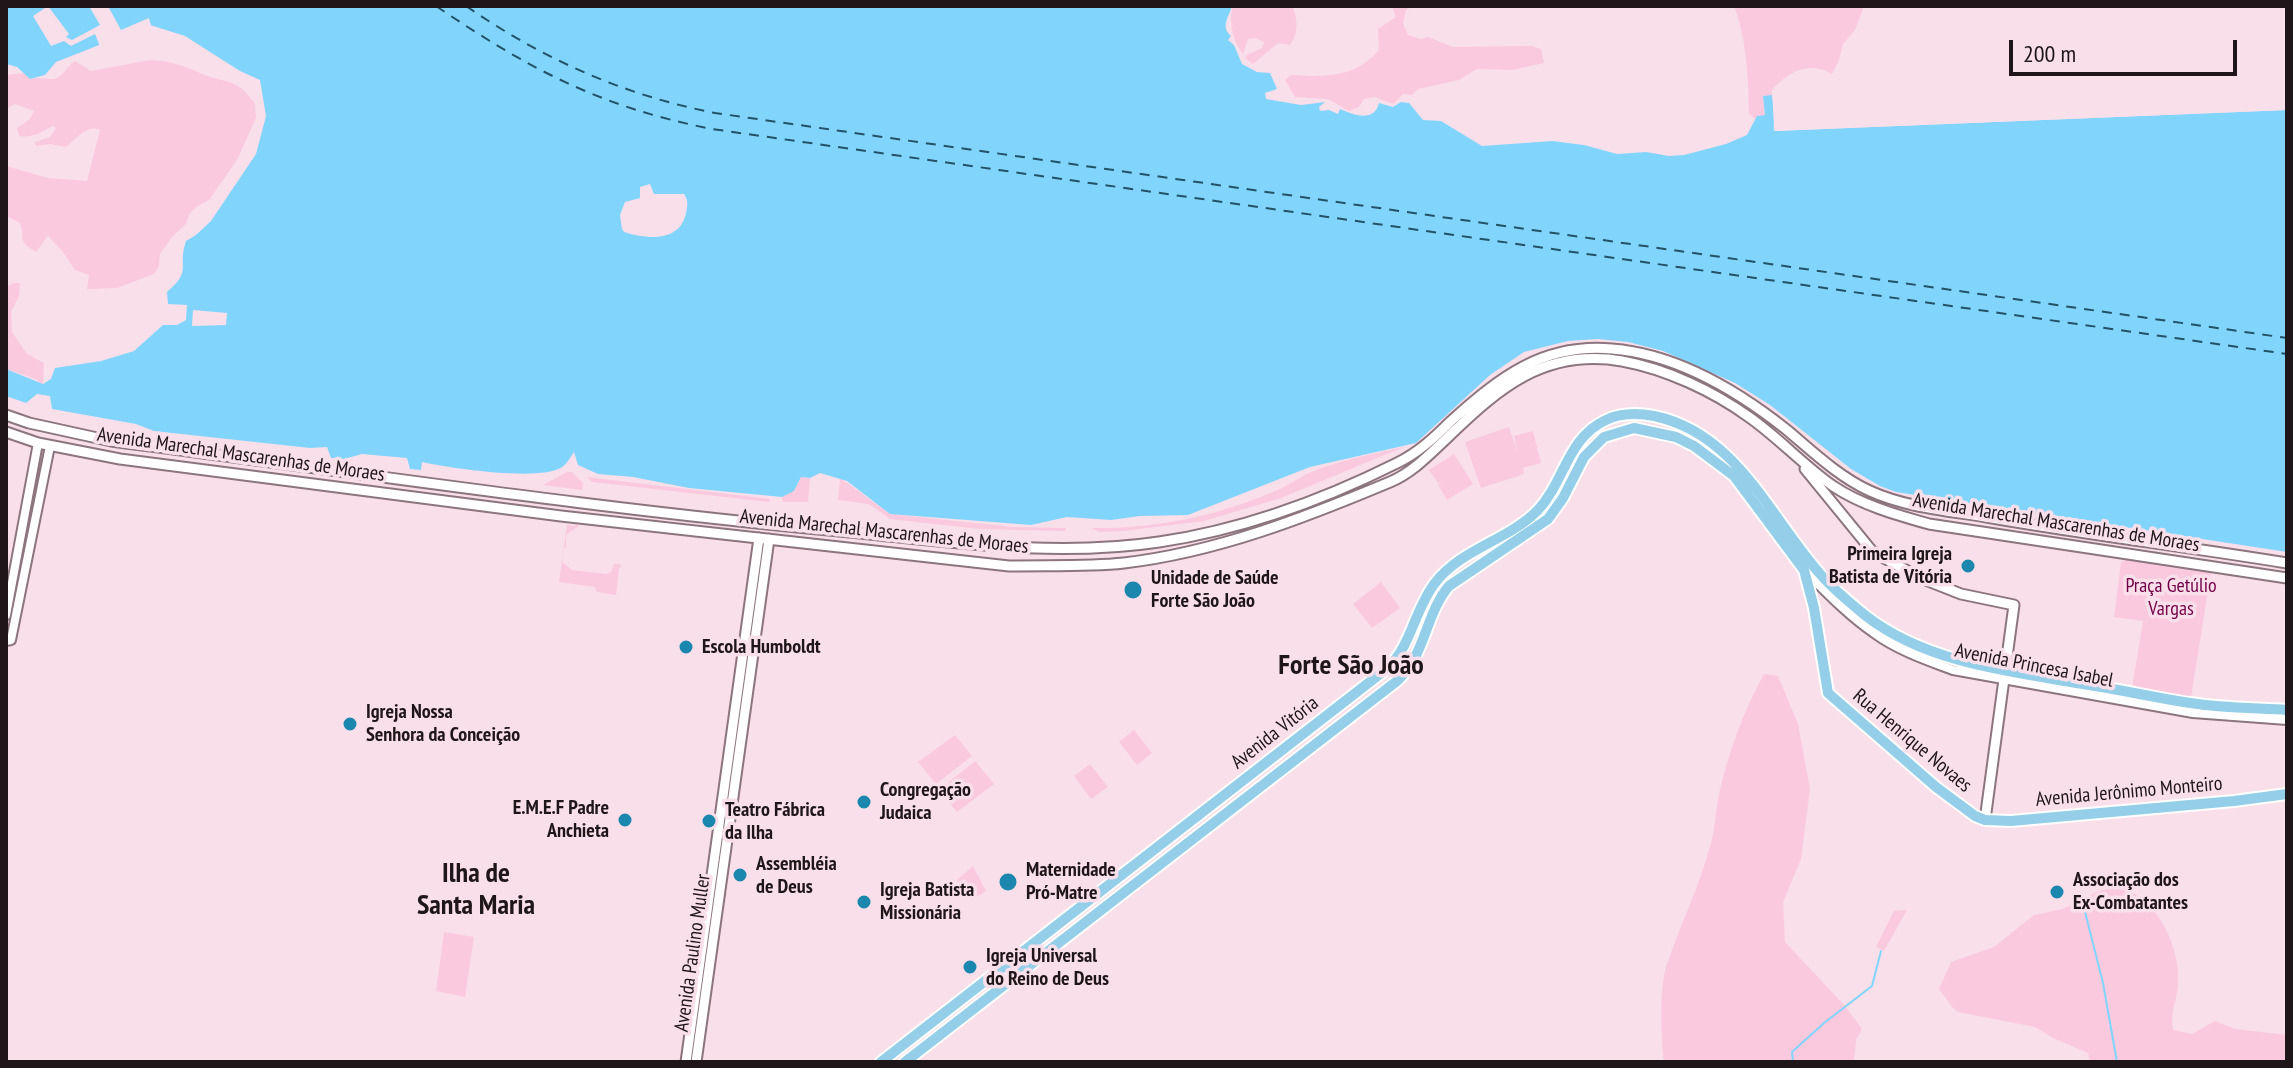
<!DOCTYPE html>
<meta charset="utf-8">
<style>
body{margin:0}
#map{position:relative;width:2293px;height:1068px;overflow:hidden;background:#f9dfea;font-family:"PT Sans Narrow",sans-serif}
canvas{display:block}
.frame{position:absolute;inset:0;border:8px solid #1f161a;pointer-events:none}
.scale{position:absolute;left:2009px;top:40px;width:228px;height:36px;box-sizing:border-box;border:4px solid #1f161a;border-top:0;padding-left:10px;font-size:24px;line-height:28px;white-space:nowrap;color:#1f161a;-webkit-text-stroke:6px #f9dfea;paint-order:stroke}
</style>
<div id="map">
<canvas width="2293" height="1068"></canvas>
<div class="frame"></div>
<div class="scale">200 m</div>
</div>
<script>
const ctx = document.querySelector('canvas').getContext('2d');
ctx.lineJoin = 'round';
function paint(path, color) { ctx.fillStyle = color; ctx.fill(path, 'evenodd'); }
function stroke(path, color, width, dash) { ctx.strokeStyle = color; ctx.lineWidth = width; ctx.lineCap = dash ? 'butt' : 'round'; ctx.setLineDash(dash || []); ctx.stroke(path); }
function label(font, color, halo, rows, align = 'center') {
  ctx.font = font + ' "PT Sans Narrow",sans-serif'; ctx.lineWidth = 7; ctx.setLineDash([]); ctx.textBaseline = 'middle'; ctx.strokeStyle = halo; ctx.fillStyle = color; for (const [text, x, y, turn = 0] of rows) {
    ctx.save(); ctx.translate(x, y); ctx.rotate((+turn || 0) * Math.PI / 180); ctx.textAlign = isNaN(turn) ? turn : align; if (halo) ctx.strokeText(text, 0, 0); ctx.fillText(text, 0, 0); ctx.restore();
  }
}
paint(new Path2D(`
 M1233 6H1292C1298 17 1299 34 1290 45L1278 43 1253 64 1245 58 1247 55 1262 48 1264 42 1255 38 1248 39 1243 54C1233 42 1228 21 1233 6Z
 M1392 6H1413L1406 10 1403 23 1408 35 1421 39 1428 37 1453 47 1532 46 1541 49 1544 63 1512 70 1477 69 1459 80 1418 89 1412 95 1403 94 1393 104 1375 97 1364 99 1359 107 1349 111 1328 99 1295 97 1285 80 1291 75C1326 77 1355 78 1379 50L1378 29 1396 17Z
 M1734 6H1864L1855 30 1843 44 1839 60 1832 74C1809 60 1787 72 1772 90V95L1763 96 1765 115 1757 116 1755 119 1749 114C1749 83 1746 35 1734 6Z
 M150 60C170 61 182 65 200 73 226 85 235 75 255 104L256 118 237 160 209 200 196 207 189 214 186 224 172 237 160 254 159 266 154 274 117 288 87 289 89 275 75 270 63 252 48 236 36 252C16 240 26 240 20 223L6 216V166L48 178 87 181 100 130C86 124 77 139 66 147L50 144 36 146 35 142 50 137 56 128 53 126C43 131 31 139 19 136L17 128 30 119 34 111 15 104 6 109V75L23 73 30 79C39 76 50 82 59 77 65 72 69 65 75 61L91 71Z
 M14 283H20L19 296 11 312 12 332 27 354 44 363 43 385 36 379 6 369V287Z
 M1509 427 1518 454 1514 436 1533 431 1541 463 1523 468 1524 474 1481 488 1465 442Z
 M1404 447 1281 498 1204 521 1123 531 1100 532 1091 528C1158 529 1222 515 1282 488 1292 483 1300 477 1309 473 1339 460 1373 454 1404 447Z
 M1454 454 1473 484 1447 500 1438 485 1442 482 1438 483 1429 470Z
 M567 472H572L583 483 582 490 543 485Z
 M587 477 770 499 769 502 592 482Z
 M801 477 810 478 808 502H783L782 497 794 491Z
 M840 478 890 514 1013 527 1065 528 1066 531 979 529 890 519 869 504 838 500Z
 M574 522 579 526 566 535V547L564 549 562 562 572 570 606 574 611 572 614 564H620L622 568 619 567 616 595 597 592 595 587 559 582 567 525 576 526Z
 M2129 559 2212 566 2191 697 2132 688 2143 621 2114 617 2121 562Z
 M1381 582 1400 608 1372 628 1353 604Z
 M1764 674 1778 676 1798 724 1810 789 1801 859 1783 902 1785 942 1845 1006 1862 1029 1856 1040 1854 1062H1664C1661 1039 1659 986 1667 964 1681 923 1700 885 1711 843 1715 827 1716 810 1719 794 1729 751 1743 712 1764 674Z
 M1134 730 1152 753 1137 765 1119 742Z
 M955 735 972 756 936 784 918 762Z
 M975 761 994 784 957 812 939 790Z
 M1090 764 1108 787 1091 799 1074 776Z
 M973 866 986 891 972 900 957 880Z
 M2115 887C2156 892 2182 949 2178 986 2176 1002 2170 1014 2173 1030L2192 1034 2215 1021 2235 1029 2287 1035V1062H2090L2088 1053 2053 1038 2035 1027 1958 1012 1952 1007 1939 989 1951 962 1994 947 2034 915 2063 909 2099 891Z
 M1907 910 1884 951 1876 947 1894 911Z
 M444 932 474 937 465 997 436 991Z`), '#fac9de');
paint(new Path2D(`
 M6 6H1232C1229 17 1220 26 1231 36L1228 40 1234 45 1242 64 1257 72 1270 73 1277 89 1265 93 1266 99 1301 105 1325 102 1319 107 1320 111 1329 110 1338 114 1340 109C1354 115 1374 123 1379 103L1393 107 1401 102 1409 103 1423 120 1441 121 1482 146 1552 141 1584 145 1617 154 1646 152 1669 156 1684 155 1726 144 1747 135 1757 116 1765 115 1763 96 1772 95 1775 131 2287 110V552L1896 492 1880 486 1851 469 1770 405 1735 383 1663 351 1628 342 1598 339 1568 341 1524 352 1490 375 1416 443 1310 467 1188 515 1140 516 1111 520 1067 517 1031 525 890 514 847 481 820 473 810 478 801 477 794 491 782 497 689 488 633 477 598 474 578 465 574 452C571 456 567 464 562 467 541 482 449 468 422 462L421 470 410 469 407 458 362 454 344 459 331 458 327 447 310 448 154 431 136 424 52 409 50 396 37 394 26 403 6 396V369L43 384 51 379 55 368 101 361 134 351 163 325H177L186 320 187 305 168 304 167 292C193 270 177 268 186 241L196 235 211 221 256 154 266 116 260 80 240 71 185 36 150 25 56 62 45 75 30 79 17 67 6 64ZM650 184 654 194H684C688 200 688 205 686 213 680 243 646 239 624 232L622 229 620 215 625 202 640 198V187Z`), '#81d5fc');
paint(new Path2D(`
 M48 6 69 34 66 37 72 40 100 25 89 6H108L121 30 149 18 152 30 101 49 95 34 71 46 64 41 51 46 33 16Z
 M1773 99H1777L1778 127 2284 105H2287V110L1774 131Z
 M193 310 227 313 226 325 192 326Z`), '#f9dfea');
stroke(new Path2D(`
 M2082 900 2103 983 2117 1062
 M1793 1062 1792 1052 1824 1023 1872 986 1881 951`), '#81d5fc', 2);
stroke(new Path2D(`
 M436 6C529 69 600 107 712 129L2287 354
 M466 6C543 59 623 95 715 113L2287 338`), '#235266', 2, [10, 8]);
const tertiary = new Path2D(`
 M1805 571C1827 593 1848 615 1874 633 1897 650 1926 660 1953 670L2193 713 2287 720
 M6 615 38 443
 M6 641 11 640 50 446`);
const secondary = new Path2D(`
 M6 415 29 423 111 441C354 472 596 509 839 531 945 541 1052 558 1159 542 1241 530 1323 500 1397 463 1418 453 1435 437 1451 421 1500 377 1543 343 1612 349 1677 354 1738 391 1787 430 1812 451 1839 477 1870 491 1907 508 1952 511 1992 518 2090 535 2189 547 2287 563
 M6 432 38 443 120 459 561 516 1009 566C1047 565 1086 567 1124 563 1217 552 1304 518 1390 482 1412 473 1430 454 1447 438 1499 388 1544 348 1622 361 1666 369 1713 391 1749 417 1779 438 1803 465 1833 486 1861 505 1897 515 1929 524L2287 578
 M1805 469 1872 551 1918 577 1961 594 2014 605 1985 820
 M686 1062 759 538
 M696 1062 769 539`);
const primary = new Path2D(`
 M881 1062 1389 667C1412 643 1415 609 1435 583 1461 549 1509 540 1538 510 1565 481 1567 438 1606 420 1621 413 1638 413 1654 416 1737 433 1770 518 1821 575 1834 590 1850 603 1866 616 1928 664 2014 672 2089 685 2123 690 2156 698 2190 703 2222 708 2255 708 2287 710
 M905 1062 1397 681C1426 655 1425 614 1449 586L1548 519 1563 498 1584 457 1604 437 1634 428 1676 437 1694 446 1734 476 1804 570 1814 608 1828 693 1936 787 1975 816 1985 820 2011 821 2234 801 2287 794`);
stroke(tertiary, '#8d757f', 12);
stroke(secondary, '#8d757f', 13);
stroke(primary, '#fff', 14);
stroke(tertiary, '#fff', 8);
stroke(secondary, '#fff', 9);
stroke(primary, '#95cee8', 10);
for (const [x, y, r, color] of [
 [1968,566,8,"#1b86ae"],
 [1133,590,10,"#1b86ae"],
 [686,647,8,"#1b86ae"],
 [350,724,8,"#1b86ae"],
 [864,802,8,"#1b86ae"],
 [625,820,8,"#1b86ae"],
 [709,821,8,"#1b86ae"],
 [740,875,8,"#1b86ae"],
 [1008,882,10,"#1b86ae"],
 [2057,892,8,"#1b86ae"],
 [864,902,8,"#1b86ae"],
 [970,967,8,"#1b86ae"]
]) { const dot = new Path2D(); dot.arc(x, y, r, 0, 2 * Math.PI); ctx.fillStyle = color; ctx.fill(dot); stroke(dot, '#f9dfea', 3); }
label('20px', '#1f161a', '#f9dfea', [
 ["Avenida Marechal Mascarenhas de Moraes",241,455,8],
 ["Avenida Marechal Mascarenhas de Moraes",2056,523,9],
 ["Avenida Marechal Mascarenhas de Moraes",884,532,6],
 ["Avenida Princesa Isabel",2034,666,11],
 ["Avenida Vitória",1275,733,-38],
 ["Rua Henrique Novaes",1912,741,40],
 ["Avenida Jerônimo Monteiro",2129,792,-5],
 ["Avenida Paulino Muller",693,953,-82]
]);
label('bold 20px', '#1f161a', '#f9dfea', [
 ["Primeira Igreja",1952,554,"right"],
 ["Batista de Vitória",1952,577,"right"],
 ["Unidade de Saúde",1151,578],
 ["Forte São João",1151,601],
 ["Escola Humboldt",702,647],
 ["Igreja Nossa",366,712],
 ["Senhora da Conceição",366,735],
 ["Congregação",880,790],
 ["Judaica",880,813],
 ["E.M.E.F Padre",609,808,"right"],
 ["Anchieta",609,831,"right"],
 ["Teatro Fábrica",725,810],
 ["da Ilha",725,833],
 ["Assembléia",756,864],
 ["de Deus",756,887],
 ["Maternidade",1026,870],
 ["Pró-Matre",1026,893],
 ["Associação dos",2073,880],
 ["Ex-Combatantes",2073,903],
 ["Igreja Batista",880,890],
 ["Missionária",880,913],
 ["Igreja Universal",986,956],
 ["do Reino de Deus",986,979]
], 'left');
label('20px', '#730048', '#f9dfea', [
 ["Praça Getúlio",2171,586],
 ["Vargas",2171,609]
]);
label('bold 28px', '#1f161a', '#f9dfea', [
 ["Forte São João",1351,666],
 ["Ilha de",476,874],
 ["Santa Maria",476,906]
]);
</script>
